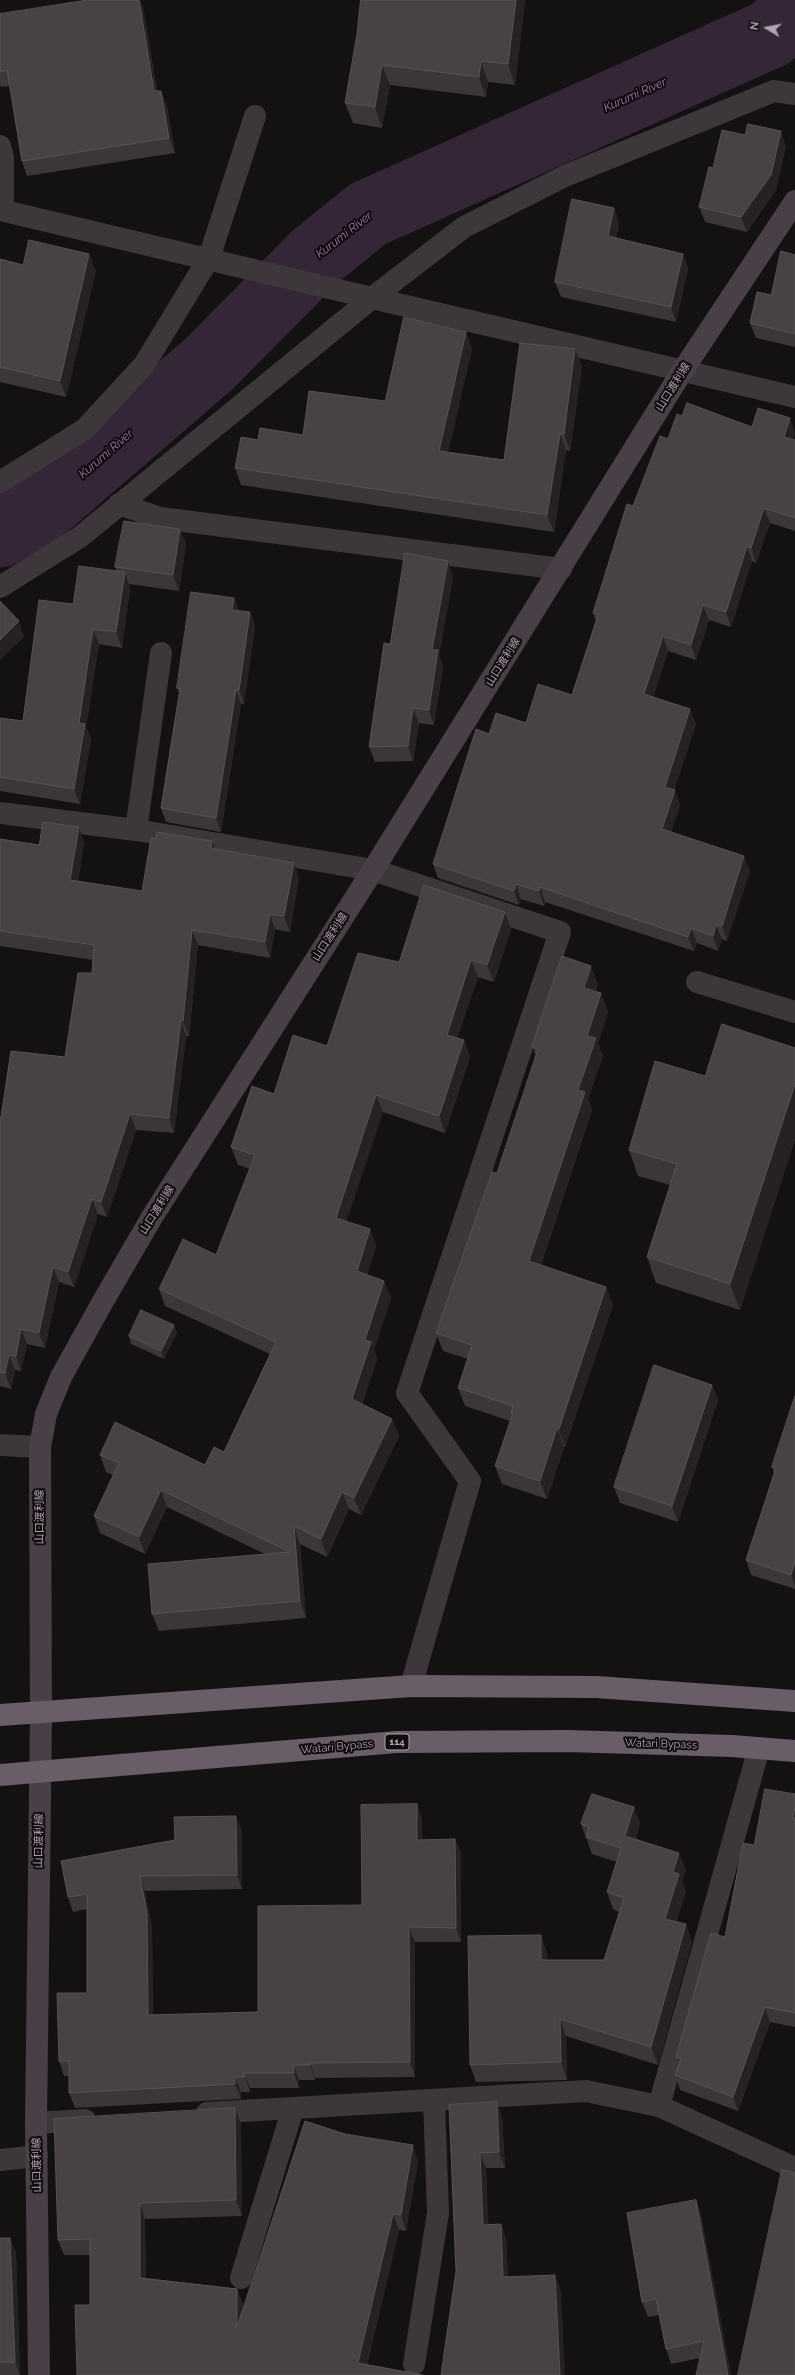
<!DOCTYPE html>
<meta charset="utf-8">
<style>
body{margin:0}
#map{position:relative;width:795px;height:2375px;overflow:hidden;background:#131112;font-family:Raleway,sans-serif}
canvas{display:block}
.north{position:absolute;left:747px;top:8px;width:40px;height:40px;-webkit-text-stroke:3px #0e0c0d;paint-order:stroke;rotate:280deg;font-size:11px;font-weight:700;line-height:16px;text-align:center;color:#b5a1b2}
.north::after{content:'';display:block;margin:auto;width:14px;height:18px;background:#b5a1b2;clip-path:polygon(50% 0,100% 100%,50% 72%,0 100%)}
</style>
<div id="map">
<canvas width="795" height="2375"></canvas>
<div class="north">N</div>
</div>
<script>
const ctx = document.querySelector('canvas').getContext('2d');
ctx.lineJoin = 'round';
function stroke(path, color, width, dash) { ctx.strokeStyle = color; ctx.lineWidth = width; ctx.lineCap = dash ? 'butt' : 'round'; ctx.setLineDash(dash || []); ctx.stroke(path); }
function paint(path, color) { ctx.fillStyle = color; ctx.fill(path, 'evenodd'); }
function label(font, color, halo, rows, align = 'center') {
  ctx.font = font + ' Raleway,"Noto Sans JP",sans-serif'; ctx.lineWidth = 4; ctx.setLineDash([]); ctx.textBaseline = 'middle'; ctx.strokeStyle = halo; ctx.fillStyle = color; for (const [text, x, y, turn = 0] of rows) {
    ctx.save(); ctx.translate(x, y); ctx.rotate((+turn || 0) * Math.PI / 180); ctx.textAlign = isNaN(turn) ? turn : align; if (halo) ctx.strokeText(text, 0, 0); ctx.fillText(text, 0, 0); ctx.restore();
  }
}
stroke(new Path2D(`
 M0 533 40 510 209 364 316 256 368 214 770 34 795 13`), '#352637', 69);
stroke(new Path2D(`
 M0 146 3 157V210
 M0 210 372 298 464 227 565 176 774 91 795 94
 M0 482 85 429 144 365 209 258 255 116
 M119 504 160 518 561 569
 M0 587 80 537 372 298 795 397
 M0 813 136 830 373 870 560 932 407 1393 470 1481 411 1686
 M136 830 161 653
 M697 982 795 1012
 M0 1445 40 1447
 M659 2106 759 1748
 M207 2113 586 2091 659 2106 795 2168
 M36 2123 85 2120
 M0 2160 37 2156
 M241 2278 293 2108
 M414 2364 438 2213 434 2100`), '#3d363b', 22);
stroke(new Path2D(`
 M39 2375 36 2123 41 1713 40 1447 46 1414 61 1377 102 1303 152 1217 373 870 683 370 795 201`), '#483f47', 22);
stroke(new Path2D(`
 M0 1715 411 1686 596 1687 795 1701
 M0 1775 397 1742 568 1741 732 1746 795 1751`), '#695d67', 22);
paint(new Path2D(`
 M361 0H525L515 85 488 82 486 97 390 85 382 128 353 123 345 103 357 34Z
 M143 7 157 91H161L167 106 175 153 27 176 22 161 10 86 1 87 0 84V14Z
 M786 146 776 190 747 232 705 222 699 207Z
 M614 208 619 223 616 238 683 254 688 269 676 322 561 297 555 282Z
 M795 255V347L756 338 750 323 771 295Z
 M0 259 23 265 96 271 66 397 0 382Z
 M466 332 472 349 448 452 504 460 582 366 570 451 566 450 554 532 241 485 235 468 258 440 303 435 385 401Z
 M682 416 752 427 795 440V531L770 523 756 563 752 561 731 627 709 620 696 660 668 651 653 697 696 724 674 790H675L680 805 671 832 750 871 727 941 722 939 718 951 697 943 694 951 545 902 544 906 521 899 519 905 438 878 433 864 489 734 526 723 572 695 596 622 593 613 633 506 668 439Z
 M180 529 186 544 179 591 129 584 130 588 122 648 99 644 86 727 91 739 80 804 0 791V718L23 721 73 604 117 571 115 567Z
 M453 576 439 655 443 666 434 725 419 723 413 761 375 762 369 747 390 644Z
 M234 598 239 611 250 612 255 626 244 704H241L221 832 166 822 161 808 179 693 177 688Z
 M0 839 39 845 84 842 78 881 142 891 156 839 212 841 215 848 299 878 290 932 275 929 270 958 198 945 189 1036H186L174 1133 136 1130 107 1217 98 1214 74 1287 59 1282 45 1348 27 1344 21 1371 15 1370 11 1389 0 1386V1117H1L65 1057 92 973 93 960 0 946Z
 M505 912 511 929 494 982 478 977 457 1038 464 1040 470 1057 445 1133 383 1112 346 1221 370 1229 376 1246 367 1275 384 1281 391 1298 374 1349 377 1359 362 1404 392 1419 399 1436 361 1515 349 1509 327 1557 300 1544 306 1618 159 1631 152 1614 265 1554 167 1507 145 1554 100 1533 94 1516 113 1475 106 1472 100 1455 205 1465 224 1452 270 1354 165 1306 159 1289 216 1255 250 1169 238 1165 231 1147 274 1094 327 1046 399 962Z
 M598 984 595 991 601 993 608 1012 598 1043 603 1056 588 1099 592 1110 541 1265 606 1287 613 1305 565 1447H564L547 1499 502 1484 495 1466 510 1421 465 1406 458 1388 468 1359 443 1351 436 1333 497 1173 536 1056 532 1047Z
 M795 1048V1139L740 1310 656 1283 647 1257 670 1185 638 1176 629 1150 705 1076Z
 M174 1325 177 1333 164 1359 131 1344 129 1336Z
 M712 1385 718 1400 678 1522 620 1503 614 1487Z
 M795 1396V1589L751 1575 746 1560 774 1473 772 1467Z
 M795 1794V2027L770 2022 738 2111 680 2090 675 2075 679 2064 676 2057 725 1937 754 1845Z
 M634 1807 640 1824 636 1839 686 1870 682 1881 686 1891 676 1922 692 1941 658 2065 566 2036 567 2080 476 2082 470 2065 547 1952V1960H604L619 1912 613 1909 607 1892 617 1862 592 1854 581 1824Z
 M422 1819V1840L455 1839 461 1854V1942H415V2077L315 2078V2080H299V2088H250V2092H241V2099L75 2108 69 2093V2076H64L59 2061 87 1993V1909L73 1912 68 1897 242 1831V1889L145 1891 152 1928 153 2015 258 2012 362 1905Z
 M497 2102 502 2118 505 2168H486L488 2224H501L506 2239 508 2277 561 2290 456 2271 449 2105Z
 M235 2108 241 2124 242 2216 145 2219 146 2278 237 2289 243 2305V2310L418 2161 406 2231 399 2230 367 2365 77 2375 90 2305V2255H64L58 2240Z
 M696 2200 701 2215 731 2375 700 2358 671 2364 666 2349 659 2315 648 2317 642 2302Z
 M0 2238H10L16 2253 20 2375H0Z`), '#3b3639');
paint(new Path2D(`
 M139 0H140L143 7 159 107 154 91Z
 M516 0H525L515 85 508 64Z
 M481 61 488 82 486 97 479 77Z
 M382 65 390 85 382 128 375 107Z
 M161 91 167 106 175 153 169 138Z
 M781 131 786 146 776 190 747 232 741 217Z
 M614 208 619 223 613 252 608 236Z
 M89 254 96 271 66 397 60 381Z
 M683 254 688 269 676 322 671 307Z
 M466 332 472 349 445 467 439 451Z
 M575 349 582 366 570 451 564 434Z
 M790 418 795 432V434L789 451 784 437Z
 M560 434 566 450 554 532 547 515Z
 M764 508 770 523 756 563 751 548Z
 M180 529 186 544 179 591 173 575Z
 M747 546 752 561 731 627 726 612Z
 M448 561 453 576 439 655 443 666 434 725 429 710 432 650Z
 M125 572 130 588 122 648 116 632Z
 M234 598 239 612 232 610Z
 M703 605 709 620 696 660 691 645Z
 M250 612 255 626 244 704 239 690Z
 M19 621 24 637 0 660V640Z
 M93 629 99 644 86 727 91 739 80 804 74 789 79 723Z
 M663 636 668 651 650 709 644 694Z
 M236 690 241 704 221 832 216 818Z
 M413 708 419 723 413 761 408 746Z
 M690 709 696 724 670 801 665 787Z
 M675 790 680 805 667 844 662 829Z
 M79 827 84 842 76 896 70 880Z
 M212 841 217 856 211 848Z
 M744 856 750 871 727 941 722 926Z
 M294 863 299 878 290 932 284 916Z
 M516 884 521 899 519 905 514 891Z
 M540 887 545 902 544 906 539 891Z
 M505 912 511 929 494 982 487 965Z
 M270 914 275 929 270 958 265 942Z
 M716 925 722 939 718 951 713 936Z
 M691 928 697 943 694 951 688 937Z
 M192 930 198 945 189 1036 183 1021Z
 M471 960 478 977 453 1052 447 1035Z
 M591 966 598 984 591 1006 584 988Z
 M601 993 608 1012 598 1043 603 1056 588 1099 592 1110 536 1279 529 1261 578 1090 587 1036Z
 M181 1020 186 1036 174 1133 169 1118Z
 M464 1040 470 1057 445 1133 439 1116Z
 M795 1084V1139L740 1310 730 1284Z
 M376 1095 383 1112 342 1235 336 1218Z
 M130 1114 136 1130 107 1217 101 1202Z
 M92 1199 98 1214 74 1287 68 1272Z
 M370 1229 376 1246 363 1289 357 1271Z
 M53 1267 59 1282 45 1348 39 1333Z
 M384 1281 391 1298 374 1349 377 1359 358 1416 352 1399 365 1340Z
 M606 1287 613 1305 565 1447 559 1429Z
 M174 1325 177 1333 164 1359 161 1351Z
 M21 1329 27 1344 21 1371 16 1356Z
 M9 1355 15 1370 11 1389 5 1373Z
 M712 1385 718 1400 678 1522 672 1506Z
 M392 1419 399 1436 361 1515 354 1498Z
 M557 1428 564 1447 547 1499 540 1481Z
 M161 1490 167 1507 145 1554 139 1537Z
 M342 1492 349 1509 327 1557 321 1539Z
 M294 1526 300 1544 306 1618 300 1601Z
 M795 1562V1586L791 1575Z
 M417 1804 422 1819 423 1855 417 1840Z
 M634 1807 640 1824 632 1853 625 1836Z
 M795 1808V1823L793 1818Z
 M236 1816 242 1831V1889L237 1875Z
 M455 1839 461 1854V1942L456 1928Z
 M679 1853 686 1870 682 1881 686 1891 671 1936 665 1919 673 1872Z
 M140 1876 145 1891 152 1928 153 2030 148 2015Z
 M686 1924 692 1941 658 2065 651 2047Z
 M409 1927 415 1942V2077L410 2062Z
 M541 1935 547 1952V1977L541 1960Z
 M765 2007 770 2022 738 2111 733 2097Z
 M560 2019 566 2036 567 2080 561 2062Z
 M310 2063 315 2078V2080L310 2065Z
 M294 2065 299 2080V2088L294 2073Z
 M244 2073 250 2088V2092L245 2077Z
 M235 2077 241 2092V2099L235 2084Z
 M497 2102 502 2118 505 2168 499 2152Z
 M235 2108 241 2124 242 2216 236 2200Z
 M413 2145 418 2161 406 2231 401 2215Z
 M480 2153 486 2168 489 2240 483 2225Z
 M696 2200 701 2215 731 2375H728Z
 M140 2203 145 2219 146 2293 140 2278Z
 M393 2214 399 2230 365 2375 358 2363Z
 M501 2224 506 2239 509 2293 503 2277Z
 M10 2238 16 2253 20 2375 15 2362Z
 M555 2275 561 2290 565 2375H560Z
 M237 2289 243 2305V2342L237 2327Z`), '#262224');
const building = new Path2D(`
 M88 0H139L154 91H161L169 138 22 161 7 70 0 72V14Z
 M361 0H516L508 64 481 61 479 77 382 65 375 107 345 103 357 34Z
 M748 124 781 131 771 175 741 217 699 207 709 167 713 168 722 130 745 135Z
 M572 199 614 208 608 236 683 254 671 307 555 282Z
 M29 240 89 254 60 381 0 367V259L23 265Z
 M781 251 795 255V334L750 323 757 292 771 295Z
 M404 317 466 332 439 451 504 460 520 343 575 349 564 434H560L547 515 235 468 241 437 258 440 260 428 303 435 309 391 385 401Z
 M687 403 752 427 758 408 790 418 784 437 795 440V518L764 508 751 548 747 546 726 612 703 605 691 645 663 636 644 694 690 709 665 787 675 790 662 829 744 856 722 926 716 925 713 936 691 928 688 937 540 887 539 891 516 884 514 891 433 864 476 729 489 734 496 713 526 723 538 684 572 695 598 615 593 613 627 504 633 506 660 436 668 439 677 414 682 416Z
 M124 521 180 529 173 575 115 567Z
 M405 553 448 561 432 650H438L429 710 413 708 408 746 369 747 384 643 390 644Z
 M79 566 125 572 116 632 93 629 79 723 85 724 74 789 0 777V718L23 721 39 600 73 604Z
 M191 592 234 598 232 610 250 612 239 690H236L216 818 161 808 180 689 177 688Z
 M0 601 19 621 0 640Z
 M43 822 79 827 70 880 142 891 151 838 156 839 157 832 212 841 211 848 294 863 284 916 270 914 265 942 192 930 183 1021 181 1020 169 1118 130 1114 101 1202 92 1199 68 1272 53 1267 39 1333 21 1329 16 1356 9 1355 5 1373 0 1372V1117H1L11 1051 65 1057 78 973H92L94 945 0 931V839L39 845Z
 M424 885 505 912 487 965 471 960 447 1035 464 1040 439 1116 376 1095 336 1218 370 1229 357 1271 384 1281 365 1340 371 1342 352 1399 392 1419 354 1498 342 1492 321 1539 294 1526 300 1601 152 1614 148 1564 290 1552 161 1490 139 1537 94 1516 119 1463 100 1455 115 1422 205 1465 214 1447 224 1452 276 1342 159 1289 183 1239 216 1255 255 1155 231 1147 252 1086 274 1094 293 1035 327 1046 358 953 399 962Z
 M562 956 591 966 584 988 601 993 587 1036 596 1038 578 1090 585 1092 529 1261 606 1287 559 1429 557 1428 540 1481 495 1466 513 1413H511L513 1406 458 1388 472 1345 436 1333 492 1172 497 1173 538 1049 532 1047Z
 M722 1024 795 1048V1084L730 1284 647 1257 677 1164 629 1150 655 1061 705 1076Z
 M141 1310 174 1325 161 1351 129 1336Z
 M654 1365 712 1385 672 1506 614 1487Z
 M795 1396V1562L791 1575 746 1560 776 1468 772 1467Z
 M765 1789 795 1794V1808L793 1818H795V2013L765 2007 733 2097 675 2075 681 2059 676 2057 711 1933 725 1937 743 1843 754 1845Z
 M592 1794 634 1807 625 1836 679 1853 673 1872 679 1874 665 1919 686 1924 651 2047 560 2019 561 2062 470 2065 468 1936 541 1935V1960H604L624 1898 607 1892 621 1848 586 1837 589 1827 581 1824Z
 M417 1804V1840L455 1839 456 1928 409 1927 410 2062 310 2063V2065H294V2073H244L245 2077H235V2084L69 2093V2061H59L57 1993H87V1894L68 1897 61 1861 175 1840 174 1817 236 1816 237 1875 140 1876 147 1913 148 2015 258 2012V1906L362 1905 361 1805Z
 M497 2102 499 2152 480 2153 483 2225 501 2224 503 2277 555 2275 560 2375H441L456 2271 449 2105Z
 M235 2108 236 2200 140 2203V2278L237 2289V2327L305 2121 345 2134 413 2145 401 2215 393 2214 358 2363 423 2375H77L75 2305H90V2239L58 2240 54 2119Z
 M782 2170 795 2173V2375H738Z
 M696 2200 728 2375H696L704 2341 666 2349 656 2299 642 2302 627 2213Z
 M0 2238H10L15 2362H0Z`);
paint(building, '#484246');
stroke(building, '#595057', 1);
for (const [x, y, w] of [
 [397,1742,24]
]) { const box = new Path2D(); box.roundRect(x - w / 2, y - 8, w, 16, 3); ctx.fillStyle = '#0e0c0d'; ctx.fill(box); stroke(box, '#b5a1b2', 1); }
label('bold 10px', '#b5a1b2', null, [
 ["114",397,1742]
]);
label('11px', '#b5a1b2', '#0e0c0d', [
 ["山口渡利線",673,387,-58],
 ["山口渡利線",503,662,-58],
 ["山口渡利線",330,937,-57],
 ["山口渡利線",157,1210,-58],
 ["山口渡利線",40,1517,-90],
 ["Watari Bypass",661,1744,2],
 ["Watari Bypass",337,1747,-5],
 ["山口渡利線",39,1841,-89],
 ["山口渡利線",37,2165,-91]
]);
label('italic 12px', '#ae73b4', '#0e0c0d', [
 ["Kurumi River",635,95,-24],
 ["Kurumi River",344,235,-38],
 ["Kurumi River",106,454,-41]
]);
</script>
